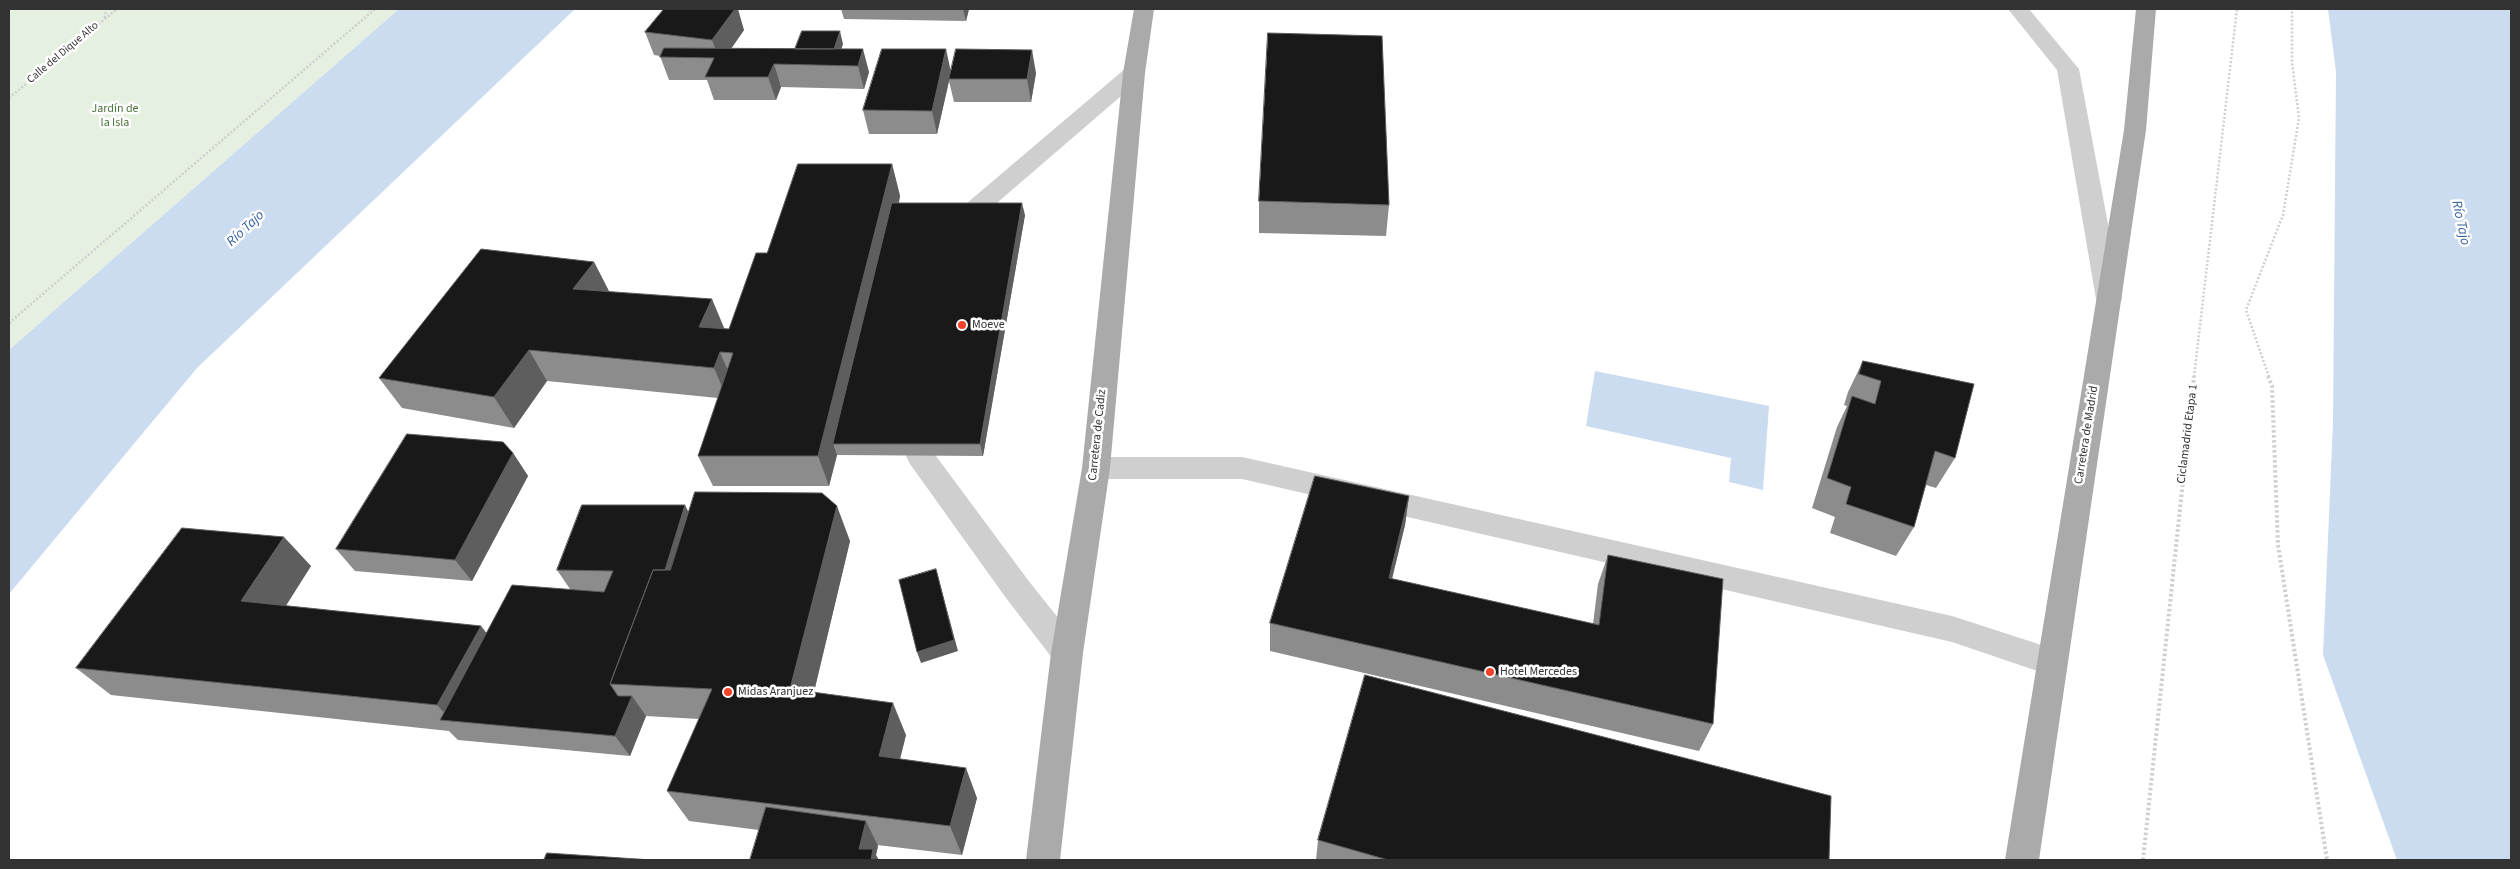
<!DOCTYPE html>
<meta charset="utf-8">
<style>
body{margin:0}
#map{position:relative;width:2520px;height:869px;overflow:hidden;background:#fff;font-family:"Source Sans 3",sans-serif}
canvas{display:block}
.frame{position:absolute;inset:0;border:10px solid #323232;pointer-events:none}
</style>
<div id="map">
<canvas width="2520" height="869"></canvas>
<div class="frame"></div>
</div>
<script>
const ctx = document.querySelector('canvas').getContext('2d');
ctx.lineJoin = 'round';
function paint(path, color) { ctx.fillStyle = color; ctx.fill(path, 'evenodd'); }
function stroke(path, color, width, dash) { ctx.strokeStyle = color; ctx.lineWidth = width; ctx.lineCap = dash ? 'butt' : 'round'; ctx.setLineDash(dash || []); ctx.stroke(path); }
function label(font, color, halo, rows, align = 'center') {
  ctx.font = font + ' "Source Sans 3",sans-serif'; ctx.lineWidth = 5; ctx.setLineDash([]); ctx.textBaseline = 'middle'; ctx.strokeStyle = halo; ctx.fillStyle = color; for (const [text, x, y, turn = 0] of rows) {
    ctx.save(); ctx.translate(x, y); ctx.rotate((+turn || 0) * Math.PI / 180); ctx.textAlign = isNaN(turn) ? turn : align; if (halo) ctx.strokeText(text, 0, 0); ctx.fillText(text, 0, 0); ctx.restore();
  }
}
paint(new Path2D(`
 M9 9H399L9 350Z`), '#e5f0e0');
paint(new Path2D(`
 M399 9H575L197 368 9 594V350Z
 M2328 9H2511V860H2397L2323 655 2333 423 2336 72Z
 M1595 371 1769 406 1763 490 1729 482 1731 458 1586 426Z`), '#cbdbf0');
stroke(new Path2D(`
 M105 18 106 9
 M9 98 117 9
 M9 323 375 9
 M2194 377 2237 9
 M2269 377 2246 310 2283 215 2299 118 2292 62V9`), '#cfcfcf', 2.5, [2, 2]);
stroke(new Path2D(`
 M2268 376 2272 386 2278 545 2327 860
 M2143 860 2194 376`), '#cfcfcf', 4, [2.5, 2.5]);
paint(new Path2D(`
 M2008 9H2029L2079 69 2122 299 2118 305 2109 308 2100 305 2096 299 2057 70Z
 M1134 67 1142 68 1145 73 1142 78 976 221 968 223 960 221 956 215 960 209 1126 68Z
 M920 445 930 448 1028 580 1078 643 1083 653 1078 663 1067 667 1056 663 1006 598 910 464 906 456 910 448Z
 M1096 457H1242L1952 616 2063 652 2068 662 2063 672 2052 676 1952 642 1242 479H1096L1086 476 1082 468 1086 460Z`), '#cfcfcf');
paint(new Path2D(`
 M1134 9H1154L1145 73 1110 468 1083 653 1060 860H1026L1051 653 1082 468 1123 73Z
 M2136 9H2156L2146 130 2039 860H2005L2124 130Z`), '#aaa');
paint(new Path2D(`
 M841 9H969L966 21 844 19Z
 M744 30 731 49H795L843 44 841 49 869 72 864 89 781 87 776 100H714L707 80H669L660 56 654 55 645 32Z
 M951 71 1036 73 1031 102H954L949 81 937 134H869L863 110Z
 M892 164 900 196 899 203 1025 215 983 456 837 455 829 486H713L698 456 718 398 547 381 514 428 402 408 379 378 594 262 609 292 725 329H729L767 253Z
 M1259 201 1389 205 1386 236 1259 233Z
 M1863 361 1955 458 1936 488 1926 485 1914 527 1896 556 1830 533 1835 517 1812 508 1837 427 1847 406 1844 405 1848 392Z
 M513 453 528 476 472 581 355 571 336 549Z
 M1409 496 1405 525 1392 579 1593 624 1598 584 1608 555 1713 724 1699 751 1270 651V623Z
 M688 512 850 541 814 692 906 735 900 759 977 798 962 855 877 845 878 846 876 855 759 830 689 821 667 791 699 719 646 716 630 756 458 740 449 731 111 695 76 668 311 566 286 606 481 626 486 633 570 589 557 570Z
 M1318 840 1829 860H1316Z`), '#8c8c8c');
paint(new Path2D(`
 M735 9H738L744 30 721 63 712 40Z
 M963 9H969L966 21Z
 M840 31 843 44 836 65 832 53Z
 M863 49 869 72 864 89 858 66Z
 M946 49 951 72 937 134 932 111Z
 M1032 50 1036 73 1031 102 1027 79Z
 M774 64 781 87 776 100 768 77Z
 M892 164 900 196 840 444H833L837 455 829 486 818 456Z
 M1022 203 1025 215 983 456 980 444Z
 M594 262 610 293 573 289Z
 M712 299 725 330 699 327Z
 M529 350 547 381 514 428 494 397Z
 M720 352 733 383 727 398 714 368Z
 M513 453 528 476 472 581 455 560Z
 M1409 496 1405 525 1385 607 1389 578Z
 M685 505 696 527 673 604 661 582Z
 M837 506 850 541 807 721 790 689Z
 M284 537 311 566 270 630 241 601Z
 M936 569 958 651 921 663 917 652Z
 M481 626 503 654 453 722 437 705Z
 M632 696 646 716 630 756 615 736Z
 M893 703 906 735 893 786 879 756Z
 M966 768 977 798 962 855 950 826Z
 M866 821 878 846 876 855 879 860H865L859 849Z`), '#5e5e5e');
const building = new Path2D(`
 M664 9H735L712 40 645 32Z
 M802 31H840L834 49H795Z
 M1268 33 1382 36 1389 205 1259 201Z
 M664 48 863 49 858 66 774 64 768 77H705L714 58 660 57Z
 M882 49H946L932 111 863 110Z
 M956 49 1032 50 1027 79H949Z
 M798 164H892L818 456H698L733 353 720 352 714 368 529 350 494 397 379 378 481 249 594 262 573 289 712 299 699 327 729 329 756 253H767Z
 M892 203H1022L980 444H833Z
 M1863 361 1974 384 1955 458 1935 451 1914 527 1846 504 1851 487 1827 478 1852 396 1875 404 1881 381 1859 374Z
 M407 434 503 442 513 453 455 560 336 549Z
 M1315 476 1409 496 1389 578 1599 625 1608 555 1723 579 1713 724 1270 623Z
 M695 492 822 493 837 506 790 689 893 703 879 756 966 768 950 826 667 791 712 689 610 684 653 570H670Z
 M582 505H685L665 570H653L610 684 618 696H632L615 736 440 720 512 585 604 592 613 571 557 570Z
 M182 528 284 537 241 601 481 626 437 705 76 668Z
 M936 569 954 640 917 652 899 580Z
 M1365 675 1831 796 1829 860H1388L1318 840Z
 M766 807 866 821 859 849H873L871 860H750Z
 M547 853 652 860H544Z`);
paint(building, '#191919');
stroke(building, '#5e5e5e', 1);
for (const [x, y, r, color] of [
 [962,325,5,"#f64128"],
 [1490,672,5,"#f64128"],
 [728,692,5,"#f64128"]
]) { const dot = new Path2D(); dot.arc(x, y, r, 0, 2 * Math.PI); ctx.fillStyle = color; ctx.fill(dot); stroke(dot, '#fff', 2); }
label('11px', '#323232', '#fff', [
 ["Calle del Dique Alto",63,53,-40]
]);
label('12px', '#4a743a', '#fff', [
 ["Jardín de",115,109],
 ["la Isla",115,123]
]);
label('12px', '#323232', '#fff', [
 ["Moeve",972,325],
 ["Hotel Mercedes",1500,672],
 ["Midas Aranjuez",738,692]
], 'left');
label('12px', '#323232', '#fff', [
 ["Ciclamadrid Etapa 1",2188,434,-83],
 ["Carretera de Cadiz",1098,435,-84],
 ["Carretera de Madrid",2087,435,-81]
]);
label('italic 14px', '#37629e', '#fff', [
 ["Río Tajo",2460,223,78],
 ["Río Tajo",246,229,-43]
]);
</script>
